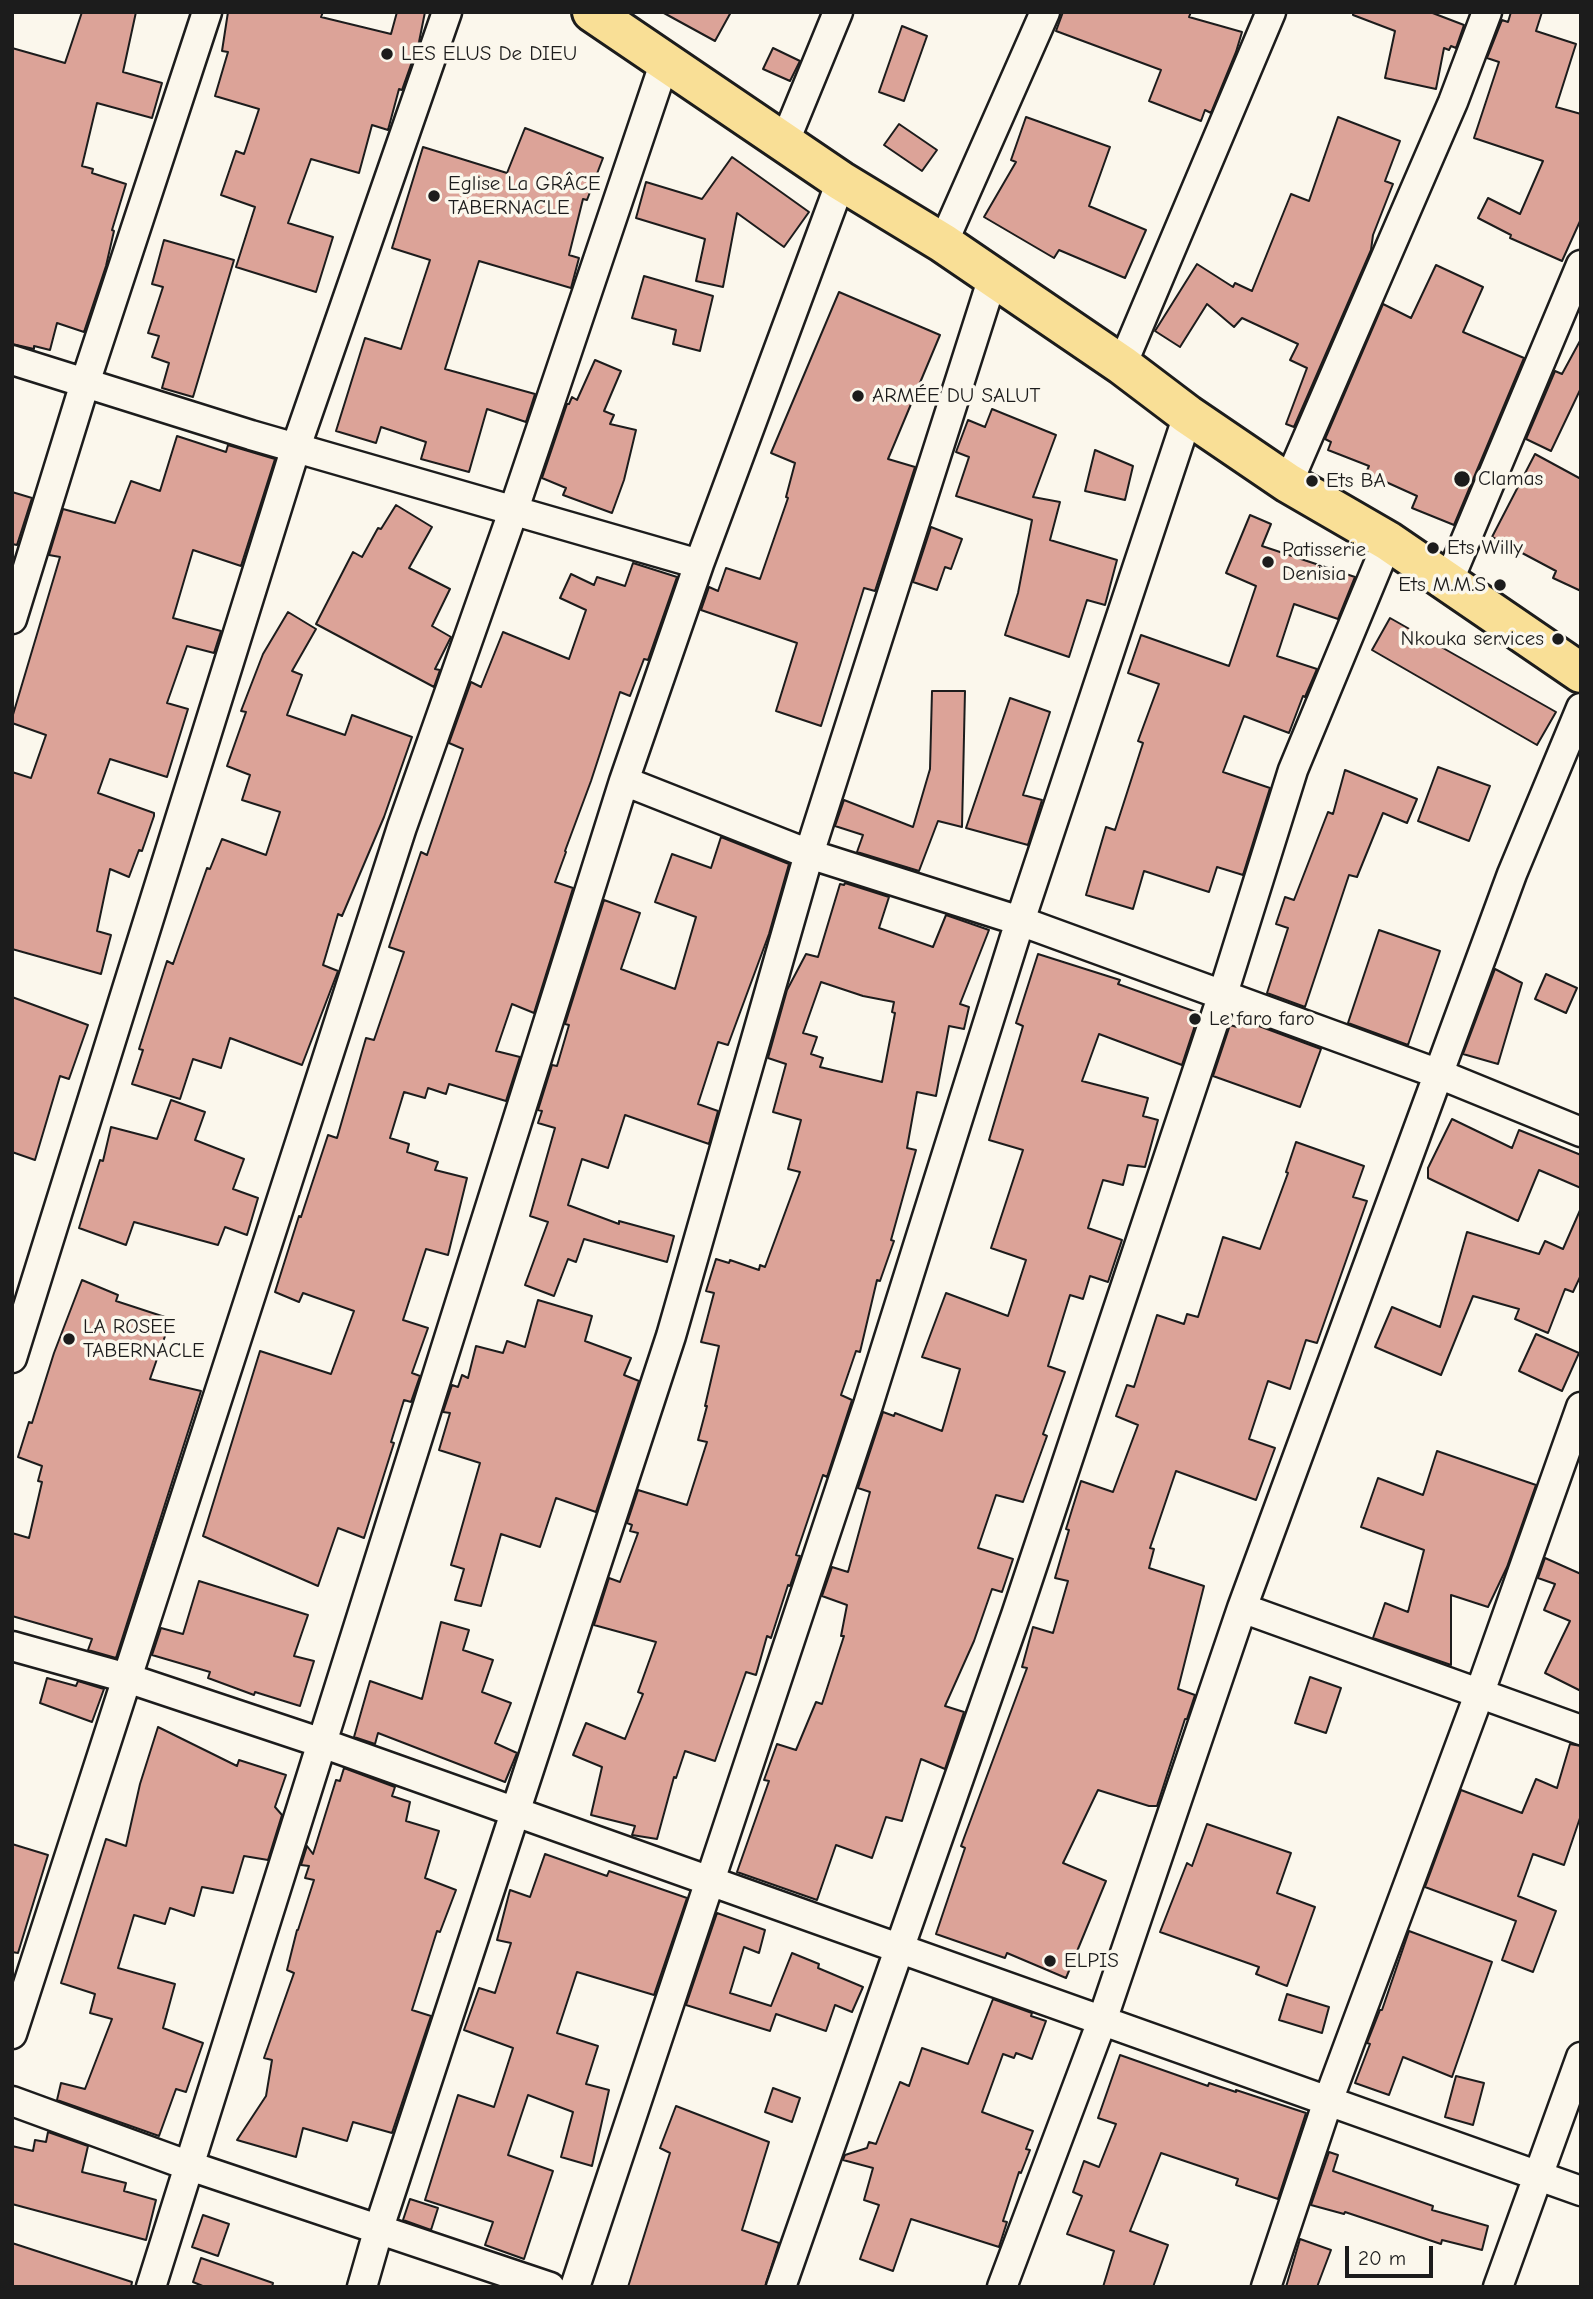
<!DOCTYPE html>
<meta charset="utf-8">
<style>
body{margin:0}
#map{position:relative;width:1593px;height:2299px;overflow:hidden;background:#fbf7ec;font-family:"Comic Neue",sans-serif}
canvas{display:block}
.frame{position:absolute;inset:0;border:14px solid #1c1c1c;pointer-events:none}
.scale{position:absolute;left:1345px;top:2246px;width:88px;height:32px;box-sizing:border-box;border:4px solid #1c1c1c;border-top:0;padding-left:9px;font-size:21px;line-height:24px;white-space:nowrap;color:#1c1c1c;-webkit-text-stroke:5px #fbf7ec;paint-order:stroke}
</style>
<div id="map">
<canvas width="1593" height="2299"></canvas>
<div class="frame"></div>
<div class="scale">20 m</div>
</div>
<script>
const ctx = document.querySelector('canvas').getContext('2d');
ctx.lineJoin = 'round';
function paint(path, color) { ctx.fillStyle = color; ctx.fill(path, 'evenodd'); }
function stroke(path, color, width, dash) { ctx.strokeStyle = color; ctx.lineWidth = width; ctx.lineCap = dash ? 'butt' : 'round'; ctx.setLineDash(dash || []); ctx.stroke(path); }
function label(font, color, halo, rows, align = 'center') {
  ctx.font = font + ' "Comic Neue",sans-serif'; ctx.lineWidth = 7; ctx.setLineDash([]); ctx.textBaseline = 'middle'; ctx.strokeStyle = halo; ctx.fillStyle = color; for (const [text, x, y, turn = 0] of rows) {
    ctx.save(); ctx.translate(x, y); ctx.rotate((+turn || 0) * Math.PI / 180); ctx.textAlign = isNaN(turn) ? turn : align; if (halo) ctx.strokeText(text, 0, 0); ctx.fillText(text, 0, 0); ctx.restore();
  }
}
const building = new Path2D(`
 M82 12H136L123 72 162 83 152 118 97 103 82 166 93 169 92 173 126 184 112 230 114 231 106 266 84 332 57 323 50 350 34 346V349L12 344V48L65 63Z
 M228 12H323L321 17 391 34 397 12H425L419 42 402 90 399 89 388 130 372 125 359 173 311 159 288 223 333 237 316 292 236 267 255 207 221 195 236 151 244 154 259 109 215 96 228 52 222 51Z
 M662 12H731L715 41Z
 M1063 12H1191L1189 17 1242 32 1236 52 1211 113 1205 110 1201 121 1149 101 1161 70 1056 31Z
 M1353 12H1430L1464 25 1456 48 1451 46 1449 50 1444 48 1436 89 1385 78 1395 31 1353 15Z
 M1511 12H1542L1536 31 1576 44 1556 107 1581 114V219L1562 261 1510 238 1511 235 1478 218 1488 198 1520 214 1543 161 1474 138 1499 62 1487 58 1502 20 1508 22Z
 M902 26 927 36 904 101 879 92Z
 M773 48 800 61 790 81 763 69Z
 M1026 117 1110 147 1089 206 1146 230 1125 278 1059 250 1054 258 984 217 1016 162 1011 160Z
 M1338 117 1400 141 1385 181 1393 184 1373 235 1371 250 1294 427 1286 424 1307 368 1290 360 1298 344 1242 318 1234 327 1207 304 1180 347 1155 331 1197 264 1233 287 1235 283 1252 291 1291 194 1309 201Z
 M899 124 937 150 922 171 884 145Z
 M525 128 603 158 587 200 583 199 569 255 579 258 571 288 479 261 445 369 535 394 526 422 487 409 469 472 421 459 426 442 381 427 376 443 336 431 365 338 401 349 430 260 392 248 423 147 507 173Z
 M732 157 809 212 784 247 737 213 723 287 696 281 705 239 636 218 646 182 702 199Z
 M164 240 234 260 193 397 162 388 169 363 152 357 159 336 148 333 163 287 152 284Z
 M1436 265 1483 287 1463 332 1524 358 1454 525 1412 508 1417 496 1366 473 1369 466 1328 450 1331 442 1325 439 1383 304 1411 318Z
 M644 276 713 296 700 351 673 344 676 330 632 318Z
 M839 292 940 335 888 459 915 467 875 591 864 588 821 726 776 711 797 643 701 610 709 587 718 591 726 568 760 579 788 498 786 497 795 463 771 453Z
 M1581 339V388L1551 451 1526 439 1555 371 1562 374Z
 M595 360 621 371 604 411 614 415 610 424 636 430 624 480 612 513 563 495 566 488 542 478 567 404H569L572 397 577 400Z
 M992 409 1056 435 1033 497 1060 502 1050 540 1117 560 1105 605 1087 600 1069 657 1005 635 1018 593 1032 520 956 496 969 457 956 452 968 420 985 427Z
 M177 436 226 452 228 445 275 459 241 566 193 550 173 618 221 631 214 653 187 646 167 703 188 709 167 777 110 759 98 793 154 813V816L142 851 139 850 129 877 110 869 97 931 111 935 101 974 12 949V772L31 778 46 735 12 723V718L60 557 49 555 63 509 115 523 131 481 160 491Z
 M1095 450 1133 466 1125 500 1085 491Z
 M1535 454 1581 479V591L1553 578 1556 571 1492 537Z
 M12 492 32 498 17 545 12 544Z
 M396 505 432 527 409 568 450 589 432 626 451 637 435 669 440 670 434 687 316 624 353 552 362 557 378 528 381 529Z
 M1250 515 1271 524 1262 546 1355 577 1338 619 1294 604 1277 656 1317 669 1305 697 1303 696 1289 733 1244 716 1223 772 1270 788 1243 875 1217 867 1209 892 1144 871 1133 909 1086 895 1106 827 1115 830 1143 743 1138 741 1159 684 1128 673 1141 635 1229 666 1256 586 1226 573Z
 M931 527 962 539 951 569 945 567 937 590 913 582Z
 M633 563 677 577 648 660 644 659 630 696 620 692 591 781 565 851 566 852 555 882 573 888 534 1013 512 1004 496 1051 520 1057 506 1101 449 1084 446 1094 428 1088 425 1098 404 1092 390 1138 409 1144 407 1152 438 1162 435 1170 467 1178 448 1255 426 1249 403 1320 428 1328 412 1373 420 1376 411 1402 404 1400 391 1442 394 1443 364 1538 338 1528 318 1586 203 1536 260 1351 331 1374 354 1311 303 1293 299 1302 275 1292 299 1216 301 1217 328 1135 337 1138 366 1038 374 1040 404 952 389 947 421 852 427 855 463 749 449 743 471 682 481 687 503 632 569 659 586 610 560 598 571 574 594 585 597 577 625 586Z
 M288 612 316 629 292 671 302 675 287 715 345 735 352 715 412 737 384 817 342 916 338 914 323 965 338 971 302 1065 230 1038 221 1068 193 1059 180 1099 132 1084 143 1050 139 1049 167 961 173 964 207 868 210 869 222 839 266 855 280 812 242 800 250 775 227 766 246 712 241 711 263 654Z
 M1390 618 1556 712 1537 745 1372 650Z
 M932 691H965L962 827 938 821 919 871 857 852 863 835 835 826 844 800 913 827 930 769Z
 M1010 698 1050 712 1023 795 1042 800 1028 845 966 828Z
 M1438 767 1490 786 1469 841 1418 821Z
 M1345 770 1417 799 1407 823 1383 813 1357 877 1349 875 1305 1007 1267 993 1288 928 1276 924 1285 897 1294 900 1328 812 1333 814Z
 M721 837 789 864 769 934 728 1045 718 1042 698 1104 718 1111 709 1144 625 1115 608 1168 582 1159 568 1205 619 1224V1221L674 1236 667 1262 584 1239 576 1262 568 1259 554 1296 525 1285 548 1222 530 1216 555 1128 538 1123 542 1111 538 1110 552 1065 557 1066 569 1025 565 1024 604 900 640 913 621 969 675 989 696 917 655 902 672 854 711 868Z
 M845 883 889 897 879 928 933 947 946 915 989 930 960 1004 969 1007 964 1029 949 1026 936 1096 917 1092 907 1148 916 1150 891 1240 894 1241 880 1281 877 1280 860 1352 856 1351 841 1395 852 1400 827 1477 823 1475 796 1555 800 1556 790 1586 788 1585 771 1638 767 1636 756 1675 746 1672 715 1761 685 1751 676 1778 674 1777 657 1839 632 1835 635 1826 591 1815 602 1767 573 1755 586 1723 625 1739 643 1694 638 1692 656 1642 594 1625 609 1578 620 1582 638 1533 630 1531 632 1525 627 1523 638 1490 687 1505 707 1442 698 1440 707 1406H705L719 1346 701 1342 714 1293 706 1291 716 1259 729 1263 730 1260 759 1270 760 1265 765 1267 800 1172 788 1169 801 1120 773 1112 786 1064 768 1058 787 990 806 954 818 957 840 884 844 885ZM821 982 863 996 894 1002 892 1012 895 1013 882 1082 820 1067 823 1058 811 1054 817 1037 803 1033Z
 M1379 930 1440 951 1408 1045 1348 1023Z
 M1038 954 1120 980 1118 984 1199 1013 1182 1065 1099 1034 1082 1081 1148 1098 1143 1116 1158 1120 1145 1167 1128 1165 1123 1185 1103 1180 1088 1228 1122 1240 1108 1282 1090 1276 1083 1299 1070 1295 1048 1366 1065 1372 1043 1434 1047 1436 1023 1502 996 1495 978 1548 1013 1559 1002 1592 992 1589 974 1641 945 1706 964 1712 945 1769 921 1759 902 1821 886 1817 872 1858 836 1845 817 1900 737 1872 769 1781 764 1780 777 1744 796 1750 816 1702 822 1704 844 1636H841L847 1605 822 1596 832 1567 848 1572 870 1492 858 1488 883 1412 894 1416 895 1413 942 1431 960 1369 922 1357 946 1293 1008 1316 1026 1260 991 1248 1023 1150 989 1140 1023 1026 1016 1023Z
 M1495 969 1522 983 1498 1064 1463 1054Z
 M1546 974 1577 988 1566 1013 1535 999Z
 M12 997 88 1025 69 1079 60 1076 35 1160 12 1152Z
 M1240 1019 1321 1049 1300 1107 1213 1076 1230 1025 1237 1027Z
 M171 1100 205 1112 195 1140 244 1159 233 1189 258 1198 247 1235 225 1227 218 1245 134 1222 126 1245 79 1228 100 1160 103 1161 111 1127 157 1139Z
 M1452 1119 1512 1148 1519 1130 1581 1155V1188L1539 1170 1518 1221 1428 1178V1168Z
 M1296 1142 1364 1166 1353 1197 1367 1201 1317 1343 1306 1340 1290 1389 1268 1381 1249 1439 1275 1448 1256 1500 1176 1471 1150 1548 1154 1549 1149 1568 1204 1586 1178 1689 1195 1695 1187 1719H1185L1157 1806H1149L1098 1790 1063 1863 1106 1881 1066 1978 1007 1953 1005 1958 936 1934 965 1848 961 1846 1027 1668 1022 1667 1033 1627 1053 1633 1068 1581 1055 1578 1069 1530 1066 1529 1081 1481 1113 1492 1138 1425 1116 1416 1127 1385 1134 1387 1157 1315 1184 1324 1187 1314 1198 1317 1223 1237 1260 1249 1288 1173 1286 1172Z
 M1581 1208V1275L1573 1292 1565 1289 1548 1333 1515 1319 1519 1309 1473 1296 1441 1375 1375 1347 1392 1307 1440 1327 1467 1232 1539 1254 1545 1241 1563 1249Z
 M82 1280 118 1295 116 1301 171 1319 150 1379 201 1391 116 1658 88 1650 92 1639 12 1616V1533L29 1538 42 1482 38 1481 42 1466 18 1457 29 1422 32 1423 54 1353Z
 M538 1300 592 1316 585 1341 631 1358 624 1375 639 1381 596 1512 556 1498 540 1547 501 1534 481 1606 455 1600 464 1569 451 1565 480 1463 439 1450 450 1413 443 1412 452 1385 458 1387 462 1375 468 1378 476 1346 503 1353 507 1341 525 1347Z
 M1536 1334 1579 1353 1562 1391 1519 1371Z
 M1437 1451 1536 1485 1507 1567 1488 1607 1451 1595V1665L1373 1638 1385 1603 1408 1612 1424 1550 1361 1527 1378 1478 1423 1495Z
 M1545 1558 1581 1574V1691L1545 1673 1570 1621 1544 1610 1555 1584 1538 1578Z
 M199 1581 308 1615 294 1656 314 1661 300 1706 255 1692 254 1695 208 1678 210 1672 152 1655 161 1628 183 1634Z
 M441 1622 469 1630 463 1650 493 1660 482 1692 511 1703 495 1743 517 1753 505 1782 378 1733 375 1744 354 1737 370 1681 422 1699Z
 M1310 1677 1341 1688 1326 1733 1295 1723Z
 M47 1678 76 1686 78 1681 104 1689 92 1722 40 1703Z
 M158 1727 237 1766 239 1760 286 1775 275 1807 282 1815 268 1860 244 1856 233 1893 202 1887 194 1916 170 1908 165 1924 134 1915 118 1968 175 1984 163 2028 203 2043 186 2092 176 2089 159 2136 57 2100 61 2083 85 2089 112 2019 90 2013 95 1994 61 1983 106 1839 126 1846 140 1784Z
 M1570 1744 1581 1746V1815L1564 1865 1533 1854 1518 1896 1556 1911 1533 1972 1502 1960 1516 1921 1425 1887 1461 1790 1522 1813 1536 1779 1557 1788Z
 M344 1768 395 1787 392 1796 410 1802 406 1821 439 1831 425 1878 456 1890 440 1932 437 1931 412 2010 431 2016 392 2133 353 2122 347 2141 303 2128 296 2157 237 2140 266 2096 272 2060 264 2058 294 1973 287 1970 297 1930H298L314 1880 305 1878 309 1866 301 1865 307 1846 313 1854 336 1780 340 1781Z
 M1207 1824 1291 1853 1277 1893 1315 1907 1287 1986 1256 1974 1259 1967 1160 1932 1187 1863 1192 1866Z
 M12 1844 48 1855 18 1953 12 1952Z
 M545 1854 607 1876 609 1871 687 1898 654 1995 577 1972 557 2033 598 2046 586 2084 609 2090 592 2166 561 2157 573 2112 528 2095 508 2155 553 2171 524 2259 485 2245 493 2222 425 2200 458 2095 494 2107 513 2048 464 2030 479 1988 495 1993 511 1943 497 1940 510 1890 530 1897Z
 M717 1913 765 1930 759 1953 744 1947 730 1993 771 2006 792 1953 819 1964 818 1968 863 1987 852 2012 835 2005 826 2031 776 2014 770 2031 686 2005Z
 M1409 1931 1492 1962 1452 2077 1403 2057 1389 2095 1355 2083 1370 2044 1367 2043 1380 2010H1382Z
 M1287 1994 1329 2007 1322 2033 1279 2020Z
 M993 1999 1032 2013 1031 2016 1046 2021 1032 2059 1016 2053 1014 2058 1003 2054 982 2112 1033 2131 1026 2149 1030 2150 1021 2173 1019 2172 1003 2221 1007 2222 999 2247 911 2219 893 2271 860 2259 879 2205 864 2200 873 2168 843 2160 845 2155 867 2148 869 2142 876 2144 900 2082 909 2086 922 2048 968 2064Z
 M1120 2055 1208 2086 1209 2083 1236 2092V2090L1306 2113 1278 2199 1236 2185 1238 2179 1161 2153 1130 2231 1168 2245 1153 2287H1103L1114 2251 1067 2234 1082 2196 1073 2192 1084 2161 1099 2167 1116 2124 1098 2118Z
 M1456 2076 1484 2083 1473 2125 1445 2117Z
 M773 2088 800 2098 792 2122 765 2112Z
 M676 2106 769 2142 742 2230 779 2243 765 2287H628L670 2153 660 2148Z
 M48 2132 88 2146 82 2172 126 2183 124 2191 156 2200 146 2240 12 2204V2146L33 2151 35 2140 46 2142Z
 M1329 2152 1338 2155 1333 2171 1433 2206 1432 2210 1488 2226 1482 2250 1442 2240 1441 2244 1345 2212 1344 2214 1311 2205Z
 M410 2199 438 2208 431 2230 403 2220Z
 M203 2215 229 2224 218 2256 192 2247Z
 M1300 2239 1331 2250 1317 2287H1286Z
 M12 2243 132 2282 131 2287H12Z
 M201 2258 273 2283 272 2287H205L193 2282Z`);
paint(building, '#dca398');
stroke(building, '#1c1c1c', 2);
const street = new Path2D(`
 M785 141 838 12
 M943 243 1045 12
 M12 360 251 435 699 564
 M1122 365 1271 12
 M1288 483 1453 102 1487 12
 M1449 580 1581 265
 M12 619 85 383 207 12
 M624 781 809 854 1020 921 1439 1074 1581 1132
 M12 1358 296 447 447 12
 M1242 1608 1581 1730
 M12 1646 127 1678 322 1743 1581 2191
 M12 2034 402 827 514 509 665 61
 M12 2101 187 2165 550 2287
 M151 2287 624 781 699 564 841 181
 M362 2287 379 2228 671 1336 809 854 993 277
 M575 2287 868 1405 1020 921 1188 415
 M781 2287 1016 1615 1222 997 1293 770 1388 541
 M1002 2287 1102 2021 1242 1608 1512 874 1581 708
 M1266 2287 1328 2101 1480 1692 1581 1407
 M1498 2287 1581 2057`);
const highway = new Path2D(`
 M592 12 841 181 943 243 1122 365 1188 415 1288 483 1388 541 1581 673`);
stroke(street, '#1c1c1c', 33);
stroke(highway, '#1c1c1c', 44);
stroke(street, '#fbf7ec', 28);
stroke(highway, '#f9df96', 38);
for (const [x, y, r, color] of [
 [387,54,7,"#1c1c1c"],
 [434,196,7,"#1c1c1c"],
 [858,396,7,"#1c1c1c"],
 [1462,479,9,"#1c1c1c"],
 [1312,481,7,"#1c1c1c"],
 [1433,548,7,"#1c1c1c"],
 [1268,562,7,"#1c1c1c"],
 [1500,585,7,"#1c1c1c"],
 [1558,639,7,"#1c1c1c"],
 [1195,1019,7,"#1c1c1c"],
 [69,1339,7,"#1c1c1c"],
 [1050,1961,7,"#1c1c1c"]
]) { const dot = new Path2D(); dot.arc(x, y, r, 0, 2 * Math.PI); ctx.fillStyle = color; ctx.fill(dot); stroke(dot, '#fbf7ec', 2.5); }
label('21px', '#1c1c1c', '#fbf7ec', [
 ["LES ELUS De DIEU",401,54],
 ["Eglise La GRÂCE",448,184],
 ["TABERNACLE",448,208],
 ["ARMÉE DU SALUT",872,396],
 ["Clamas",1478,479],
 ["Ets BA",1326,481],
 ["Ets Willy",1447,548],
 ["Patisserie",1282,550],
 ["Denisia",1282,574],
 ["Ets M.M.S",1486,585,"right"],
 ["Nkouka services",1544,639,"right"],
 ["Le faro faro",1209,1019],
 ["LA ROSEE",83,1327],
 ["TABERNACLE",83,1351],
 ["ELPIS",1064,1961]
], 'left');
</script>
